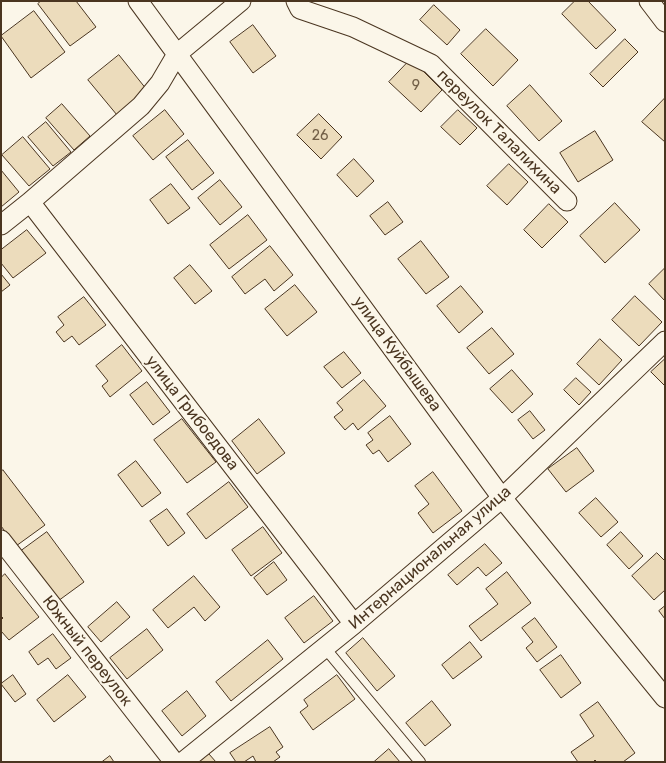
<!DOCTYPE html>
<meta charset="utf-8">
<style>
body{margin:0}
#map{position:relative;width:666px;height:763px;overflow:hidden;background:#fbf6e9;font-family:Rubik,sans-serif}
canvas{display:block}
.frame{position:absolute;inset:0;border:2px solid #4a3520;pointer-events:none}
</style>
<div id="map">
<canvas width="666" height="763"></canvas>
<div class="frame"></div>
</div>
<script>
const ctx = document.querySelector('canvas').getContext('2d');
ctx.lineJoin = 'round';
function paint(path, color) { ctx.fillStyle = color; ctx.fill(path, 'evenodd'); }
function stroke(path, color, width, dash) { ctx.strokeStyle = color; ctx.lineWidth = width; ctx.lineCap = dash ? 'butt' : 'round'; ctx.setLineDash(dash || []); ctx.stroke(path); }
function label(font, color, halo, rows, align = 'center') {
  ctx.font = font + ' Rubik,sans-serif'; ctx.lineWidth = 4; ctx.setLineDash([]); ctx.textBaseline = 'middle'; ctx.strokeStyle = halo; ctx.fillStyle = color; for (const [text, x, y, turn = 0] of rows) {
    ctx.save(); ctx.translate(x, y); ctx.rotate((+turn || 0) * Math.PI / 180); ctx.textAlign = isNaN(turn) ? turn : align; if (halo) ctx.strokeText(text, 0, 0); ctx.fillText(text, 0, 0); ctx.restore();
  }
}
const building = new Path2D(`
 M41 1H76L96 27 70 46 38 4Z
 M575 1H588L616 30 596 49 562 14Z
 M434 5 460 30 447 45 420 20Z
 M34 11 65 52 31 78 1 36Z
 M253 25 276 56 253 73 230 42Z
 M486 29 518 60 493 86 461 54Z
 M625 39 638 52 603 87 590 74Z
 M119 55 147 90 117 115 88 80Z
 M411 59 442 90 421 112 389 82Z
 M530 85 562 121 539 141 507 106Z
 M665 98V142L642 122Z
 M62 104 90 136 74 150 46 118Z
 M165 110 184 134 153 160 133 136Z
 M458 110 477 128 460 145 441 127Z
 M319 114 342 137 321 159 297 135Z
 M46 122 71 152 53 166 28 137Z
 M595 131 613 160 578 182 560 153Z
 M23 137 50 169 29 186 2 155Z
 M188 140 214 173 192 190 166 157Z
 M354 159 374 181 357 197 337 175Z
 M509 164 528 182 507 205 487 186Z
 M1 170 19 192 1 207Z
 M220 180 242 207 220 225 198 198Z
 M171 184 190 208 168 224 150 200Z
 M388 202 403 222 385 235 370 216Z
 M615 203 640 230 605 263 580 236Z
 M549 204 568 222 542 248 524 230Z
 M248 215 267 240 229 269 210 245Z
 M27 230 46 253 13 278 1 263V250Z
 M421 241 449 277 426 294 398 259Z
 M270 246 293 275 274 291 265 279 245 294 232 277Z
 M190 265 212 291 195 304 174 278Z
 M665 268V301L649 284Z
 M1 274 10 285 1 292Z
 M295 285 317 312 287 336 265 309Z
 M461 286 483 312 459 333 437 306Z
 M635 296 662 322 639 346 612 320Z
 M84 297 106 325 79 345 72 336 64 342 56 332 64 325 58 317Z
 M492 328 514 354 489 374 467 348Z
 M600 339 622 360 599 385 577 364Z
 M122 345 142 371 110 397 102 386 108 381 96 366Z
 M344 352 361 373 342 388 324 367Z
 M665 359V386L651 372Z
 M512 370 533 394 512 413 490 389Z
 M576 378 591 392 579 405 564 390Z
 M364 380 386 406 358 430 353 423 345 430 334 417 343 410 337 403Z
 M147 382 170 412 153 425 130 395Z
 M530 411 545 430 533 439 518 420Z
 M390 416 411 444 388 462 379 450 373 454 366 445 373 440 368 433Z
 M182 419 216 462 187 483 154 440Z
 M259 419 285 453 257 474 232 441Z
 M577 448 594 471 566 492 548 469Z
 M136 461 161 493 142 507 118 475Z
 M3 470 45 525 16 546 1 526V472Z
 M433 472 462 511 433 533 418 513 429 504 415 486Z
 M229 482 248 507 206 539 187 514Z
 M596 498 618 522 601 537 579 513Z
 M167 509 185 533 168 546 150 521Z
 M263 527 282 553 251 576 232 550Z
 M47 532 84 582 58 601 21 551Z
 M621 532 643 556 629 569 607 545Z
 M485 544 502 563 486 576 478 567 457 585 448 575Z
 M657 553 665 561V590L654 600 632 576Z
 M274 562 287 580 267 595 254 578Z
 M507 572 531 603 481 641 469 626 498 604 486 589Z
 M5 574 39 617 9 640 1 631V620L3 618 1 616V578Z
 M194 576 220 607 205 621 194 607 168 628 153 610Z
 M314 596 333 621 304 643 285 618Z
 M117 602 130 617 101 642 88 627Z
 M665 606V619L659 611Z
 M535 618 557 647 537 662 526 648 533 642 522 628Z
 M147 629 163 650 127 679 110 658Z
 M53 634 71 658 56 669 48 658 38 665 29 652Z
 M363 638 395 676 377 691 346 653Z
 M268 640 283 659 231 701 216 682Z
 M470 642 482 657 453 679 442 665Z
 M561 655 581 683 561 698 540 670Z
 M13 675 26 694 15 702 1 684Z
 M68 675 86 697 54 722 37 700Z
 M337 675 355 699 313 730 300 712 308 706 304 700Z
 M187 691 206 716 182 736 162 711Z
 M432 701 451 725 425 746 406 723Z
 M598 702 635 753 623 762H597L595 760 593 762H578L571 752 594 736 580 715Z
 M270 727 283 747 276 752 280 757 273 762H256L253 756 244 762H236L230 753Z
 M389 749 400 762H374Z
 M209 754 216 762H199Z
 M110 756 114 762H102Z`);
paint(building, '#ecdcbc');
stroke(building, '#4a3520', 1);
const service = new Path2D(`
 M325 648 420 762`);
const minor = new Path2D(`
 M138 1 502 498 665 698
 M296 1 300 9 353 27 431 64 567 201
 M649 1 665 22
 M30 202 354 624
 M1 225 30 202 141 106 160 83 177 54 241 1
 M1 540 174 762
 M183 762 354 624 502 498 665 341`);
stroke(service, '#4a3520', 12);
stroke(minor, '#4a3520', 21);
stroke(service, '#fbf6e9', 10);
stroke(minor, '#fbf6e9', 19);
label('14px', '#725f47', null, [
 ["9",416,86],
 ["26",320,136]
]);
label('16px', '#4a3520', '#fbf6e9', [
 ["переулок Талалихина",499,132,45],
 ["улица Куйбышева",397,354,54],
 ["улица Грибоедова",192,413,52],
 ["Интернациональная улица",430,558,-41],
 ["Южный переулок",87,651,52]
]);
</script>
